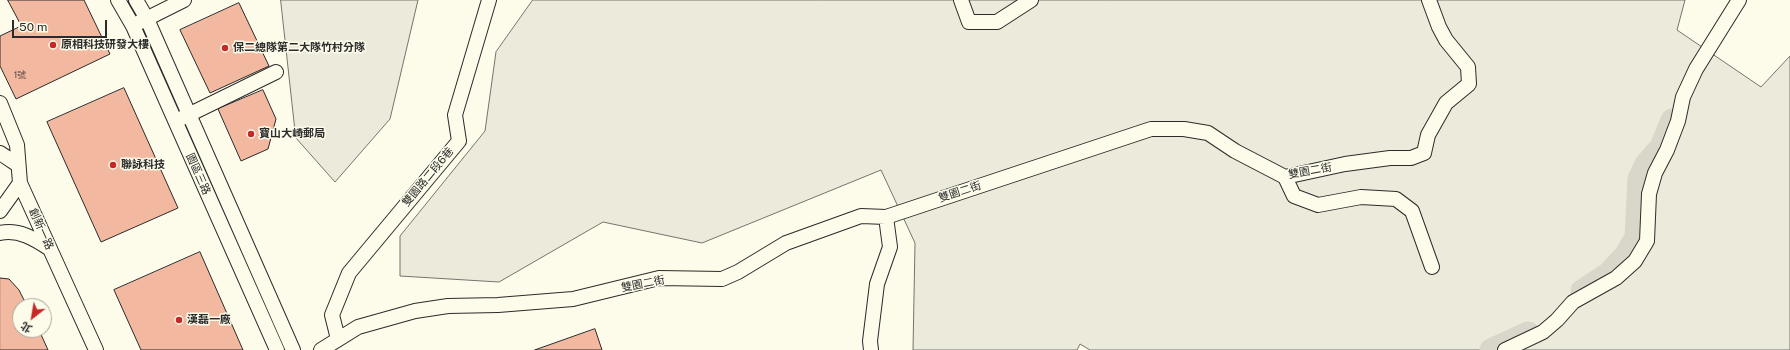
<!DOCTYPE html>
<meta charset="utf-8">
<style>
body{margin:0}
#map{position:relative;width:1790px;height:350px;overflow:hidden;background:#fdfbea;font-family:"Public Sans","Noto Sans TC",sans-serif}
canvas{display:block}
.north{position:absolute;left:12px;top:298px;width:40px;height:40px;box-sizing:border-box;background:#fdfbea;border:1px solid #a9a89e;border-radius:50%;rotate:211deg;font-size:11px;font-weight:700;line-height:16px;text-align:center;color:#2b2b2b}
.north::after{content:'';display:block;margin:auto;width:14px;height:18px;background:#c62828;clip-path:polygon(50% 0,100% 100%,50% 72%,0 100%)}
.scale{position:absolute;left:12px;top:20px;width:95px;height:18px;box-sizing:border-box;border:2px solid #2b2b2b;border-top:0;padding-left:5px;font-size:12px;line-height:14px;white-space:nowrap;color:#2b2b2b;-webkit-text-stroke:3px #fdfbea;paint-order:stroke}
</style>
<div id="map">
<canvas width="1790" height="350"></canvas>
<div class="north">北</div>
<div class="scale">50 m</div>
</div>
<script>
const ctx = document.querySelector('canvas').getContext('2d');
ctx.lineJoin = 'round';
function paint(path, color) { ctx.fillStyle = color; ctx.fill(path, 'evenodd'); }
function stroke(path, color, width, dash) { ctx.strokeStyle = color; ctx.lineWidth = width; ctx.lineCap = dash ? 'butt' : 'round'; ctx.setLineDash(dash || []); ctx.stroke(path); }
function label(font, color, halo, rows, align = 'center') {
  ctx.font = font + ' "Public Sans","Noto Sans TC",sans-serif'; ctx.lineWidth = 3; ctx.setLineDash([]); ctx.textBaseline = 'middle'; ctx.strokeStyle = halo; ctx.fillStyle = color; for (const [text, x, y, turn = 0] of rows) {
    ctx.save(); ctx.translate(x, y); ctx.rotate((+turn || 0) * Math.PI / 180); ctx.textAlign = isNaN(turn) ? turn : align; if (halo) ctx.strokeText(text, 0, 0); ctx.fillText(text, 0, 0); ctx.restore();
  }
}
const green = new Path2D(`
 M281 0H418L390 119 335 182 296 138Z
 M533 0H1685L1677 30 1761 87 1790 56V350H1090L1080 344 1077 350H913L915 243 881 170 702 243 603 222 499 282 400 276V236L485 131 496 52Z`);
paint(green, '#ecebdb');
stroke(green, '#74746e', 1);
stroke(new Path2D(`
 M1582 291 1608 274 1625 256 1636 237 1639 179 1646 164 1661 147 1672 120
 M1491 350 1528 333`), '#d8d7c9', 23);
const building = new Path2D(`
 M8 0H84L110 54 16 99 0 66V36L21 26Z
 M239 3 269 66 210 93 180 30Z
 M124 88 178 208 101 242 47 122Z
 M263 90 276 119 268 149 241 161 218 109Z
 M200 252 243 350H141L114 290Z
 M0 278 9 279 19 290 27 306H20V330H39L48 350H0Z
 M595 329 602 350H535Z`);
paint(building, '#f2b8a0');
stroke(building, '#2b2b2b', 1);
const minor = new Path2D(`
 M118 0 133 26 277 350
 M136 0 147 19 293 350
 M961 0 969 22H997L1031 0
 M138 23 184 0
 M0 103 17 145 20 183 96 350
 M180 119 276 72
 M0 153 18 165
 M1285 177 1294 196 1318 205 1361 197 1396 199 1412 211 1432 267
 M0 211 20 183
 M0 233C19 229 35 239 50 249
 M338 339 332 315 349 273 459 141 455 115 489 0
 M321 350 358 327 415 311 448 306 498 305 573 299 659 278 722 279 738 272 786 243 861 216 886 217 1151 129H1184L1208 133 1235 151 1285 177 1345 164 1390 158H1411L1424 153 1428 135 1446 103 1469 84 1468 67 1446 40 1439 27 1429 0
 M871 350 870 341 877 284 890 247 886 217
 M1505 350 1543 332 1557 320 1573 302 1616 278 1635 261 1647 241 1649 194 1655 173 1667 150 1678 121 1683 97 1696 69 1739 0`);
stroke(minor, '#2b2b2b', 16);
stroke(minor, '#fdfbea', 14);
for (const [x, y, r, color] of [
 [53,45,4,"#c62828"],
 [225,48,4,"#c62828"],
 [251,134,4,"#c62828"],
 [113,165,4,"#c62828"],
 [179,320,4,"#c62828"]
]) { const dot = new Path2D(); dot.arc(x, y, r, 0, 2 * Math.PI); ctx.fillStyle = color; ctx.fill(dot); stroke(dot, '#fdfbea', 1.5); }
label('9px', '#5d4e48', null, [
 ["1號",20,75]
]);
label('bold 11px', '#2b2b2b', '#fdfbea', [
 ["原相科技研發大樓",61,45],
 ["保二總隊第二大隊竹村分隊",233,48],
 ["寶山大崎郵局",259,134],
 ["聯詠科技",121,165],
 ["漢磊一廠",187,320]
], 'left');
label('11px', '#2b2b2b', '#fdfbea', [
 ["雙園二街",1310,171,-10],
 ["園區三路",198,174,66],
 ["雙園路二段6巷",428,177,-50],
 ["雙園二街",960,192,-18],
 ["創新一路",41,229,66],
 ["雙園二街",643,284,-11]
]);
</script>
